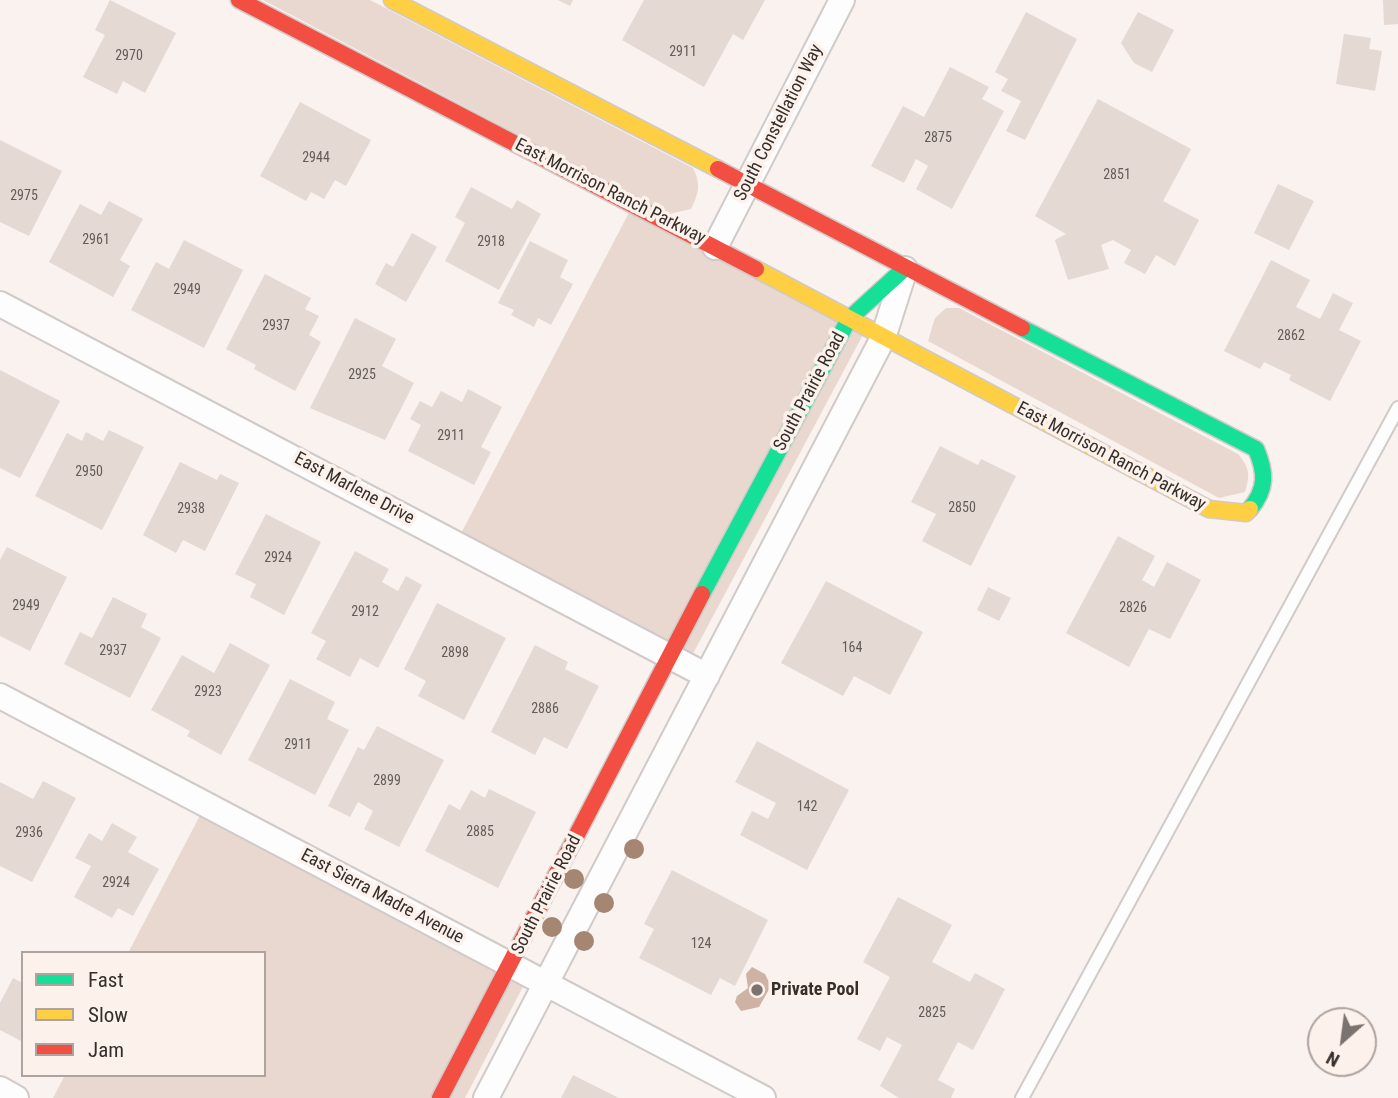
<!DOCTYPE html>
<style>
body{margin:0}
#map{position:relative;width:1398px;height:1098px;overflow:hidden;background:#f9f2ef;font-family:"Roboto Condensed",sans-serif}
canvas{display:block}
.legend{position:absolute;left:21px;top:951px;width:245px;height:126px;box-sizing:border-box;background:#fdf1eb;border:2px solid #ada39f;margin:0;padding:9px 12px;list-style:none;font-size:21px;color:#352f2c}
.legend li{display:flex;align-items:center;gap:14px;height:35px}
.legend b{width:35px;border:2px solid #ada39f}
.north{position:absolute;left:1307px;top:1007px;width:70px;height:70px;box-sizing:border-box;background:#fdf1eb;border:2px solid #ada39f;border-radius:50%;rotate:208deg;font-size:19px;font-weight:700;line-height:28px;text-align:center;color:#352f2c}
.north::after{content:'';display:block;margin:auto;width:24px;height:32px;background:#7a7370;clip-path:polygon(50% 0,100% 100%,50% 72%,0 100%)}
</style>
<div id="map">
<canvas width="1398" height="1098"></canvas>
<ul class="legend">
<li><b style="height:9px;background:#16e098"></b>Fast</li>
<li><b style="height:9px;background:#ffcf43"></b>Slow</li>
<li><b style="height:9px;background:#f24e42"></b>Jam</li>
</ul>
<div class="north">N</div>
</div>
<script>
const ctx = document.querySelector('canvas').getContext('2d');
ctx.lineJoin = 'round';
function paint(path, color) { ctx.fillStyle = color; ctx.fill(path, 'evenodd'); }
function stroke(path, color, width, dash) { ctx.strokeStyle = color; ctx.lineWidth = width; ctx.lineCap = dash ? 'butt' : 'round'; ctx.setLineDash(dash || []); ctx.stroke(path); }
function label(font, color, halo, rows, align = 'center') {
  ctx.font = font + ' "Roboto Condensed",sans-serif'; ctx.lineWidth = 7; ctx.setLineDash([]); ctx.textBaseline = 'middle'; ctx.strokeStyle = halo; ctx.fillStyle = color; for (const [text, x, y, turn = 0] of rows) {
    ctx.save(); ctx.translate(x, y); ctx.rotate((+turn || 0) * Math.PI / 180); ctx.textAlign = isNaN(turn) ? turn : align; if (halo) ctx.strokeText(text, 0, 0); ctx.fillText(text, 0, 0); ctx.restore();
  }
}
paint(new Path2D(`
 M263 0H370L693 168C701 184 699 193 691 209L669 214Z
 M633 205 866 329 687 665 456 543Z
 M946 308H959L1238 454C1250 468 1250 475 1245 492L1219 498 928 341 935 318Z
 M206 804 529 975 465 1098H53L65 1075H264V953H128Z`), '#e9d8cf');
paint(new Path2D(`
 M752 967 765 974 771 986 759 1007 741 1011 735 1002 737 996 748 988 746 974Z`), '#ceb2a3');
paint(new Path2D(`
 M110 0 176 33 145 93 123 81 117 94 83 77 105 35 95 30Z
 M558 0H573L570 6Z
 M644 0H765L743 40 733 34 704 87 622 40Z
 M1383 0H1398V24L1384 25Z
 M1026 12 1077 39 1025 140 1006 131 1021 101 1001 91 1008 79 995 72Z
 M1138 12 1174 30 1152 72 1134 63 1121 43Z
 M1344 34 1371 38 1369 49 1382 51 1375 91 1336 84Z
 M950 67 989 87 982 99 1004 111 952 209 916 189 928 166 916 159 904 183 871 166 903 106 924 117Z
 M1098 99 1191 149 1163 201 1199 220 1175 266 1156 255 1145 274 1124 263 1131 250 1113 240 1101 245 1109 269 1068 280 1055 240 1066 234 1035 216Z
 M300 102 371 140 346 186 335 180 324 199 311 192 306 201 260 176Z
 M0 140 62 171 29 236 0 222Z
 M1278 184 1314 201 1289 250 1254 233Z
 M471 187 512 209 517 200 541 214 499 290 445 261 465 223 455 217Z
 M109 201 143 219 120 260 130 266 113 297 49 262 80 204 101 215Z
 M412 233 437 247 406 302 375 284 386 263 393 267Z
 M184 240 243 270 204 348 131 310 156 262 169 269Z
 M530 241 568 260 560 277 573 284 551 325 538 318 534 327 511 315 514 310 498 303Z
 M1271 260 1310 280 1296 307 1320 319 1333 293 1353 303 1339 330 1361 341 1330 401 1289 380 1291 375 1264 362 1260 369 1224 351Z
 M265 274 311 298 305 309 319 316 309 335 321 342 295 391 254 369 256 365 226 349Z
 M355 318 396 339 382 366 414 383 385 440 310 408Z
 M0 370 60 401 20 478 0 468Z
 M468 389 502 407 481 447 491 452 474 485 408 451 421 425 410 419 420 401 432 407 441 391 462 402Z
 M109 430 144 447 102 530 35 496 67 433 82 441 86 432 103 441Z
 M940 446 978 465 981 459 1016 476 971 566 922 541 936 514 911 502Z
 M180 462 217 480 220 474 239 483 205 551 183 540 176 553 143 535Z
 M266 514 321 542 284 615 250 597 256 584 235 574Z
 M1118 536 1155 556 1142 580 1154 587 1167 562 1201 580 1170 639 1149 629 1129 667 1066 633Z
 M7 547 67 577 30 651 0 636V560Z
 M355 551 389 569 382 582 398 591 406 576 422 585 378 668 360 658 350 677 316 659 326 641 311 633Z
 M826 581 923 632 890 695 854 676 843 696 781 663Z
 M988 587 1011 598 999 621 977 610Z
 M113 597 147 614 141 627 161 638 130 698 64 664 80 632 92 638Z
 M437 603 506 638 464 720 418 696 426 681 404 669Z
 M230 643 270 665 221 755 187 736 190 731 151 710 182 655 214 673Z
 M535 645 568 662 565 669 599 686 567 749 544 737 535 755 491 732Z
 M290 679 335 702 327 719 349 730 315 795 248 760Z
 M377 726 444 760 399 847 364 829 373 811 358 802 350 817 328 806 358 747 364 750Z
 M757 741 849 790 807 870 740 835 752 811 768 819 776 803 735 782Z
 M43 781 76 798 32 882 0 866V782L33 799Z
 M489 789 536 812 498 888 425 851 449 804 460 810 471 790 485 798Z
 M112 823 137 837 128 852 159 869 133 916 118 908 112 918 74 897 91 866 75 858 89 833 102 841Z
 M672 870 768 920 735 986 720 978 711 995 639 958 654 929 644 924Z
 M898 897 952 925 932 962 970 982 975 973 1005 989 973 1050 958 1042 938 1080 955 1089 951 1098H899L880 1086 902 1045 887 1037 880 1051 857 1039 890 977 863 962Z
 M13 978 23 983V1042L0 1030V1003Z
 M573 1075 619 1098H561Z`), '#e4d9d3');
const lane = new Path2D(`
 M1022 1098 1398 408`);
const street = new Path2D(`
 M715 247 842 0
 M0 304 707 676
 M0 696 763 1098
 M0 1089 16 1098
 M486 1098 883 338 905 269`);
const fast = new Path2D(`
 M1022 328 1256 449C1266 472 1267 489 1250 509
 M702 594 849 319 905 268`);
const slow = new Path2D(`
 M392 0 718 169
 M756 269 1209 509 1246 513 1250 509`);
const jam = new Path2D(`
 M239 0 756 269
 M718 169 1022 328
 M440 1098 702 594`);
stroke(lane, '#d0cac8', 16);
stroke(street, '#d0cac8', 28);
stroke(fast, '#d0cac8', 19);
stroke(slow, '#d0cac8', 19);
stroke(jam, '#d0cac8', 19);
stroke(lane, '#fefdfd', 12);
stroke(street, '#fefdfd', 24);
stroke(fast, '#16e098', 16);
stroke(slow, '#ffcf43', 16);
stroke(jam, '#f24e42', 16);
ctx.fillStyle = '#a48672';
for (const [x, y] of [
 [634,849],
 [574,879],
 [604,903],
 [552,927],
 [584,941]
]) { ctx.beginPath(); ctx.arc(x, y, 10, 0, 2 * Math.PI); ctx.fill(); }
for (const [x, y, r, color] of [
 [757,990,7,"#7a7370"]
]) { const dot = new Path2D(); dot.arc(x, y, r, 0, 2 * Math.PI); ctx.fillStyle = color; ctx.fill(dot); stroke(dot, '#fdf1eb', 2.5); }
label('14px', '#645c58', null, [
 ["2911",683,52],
 ["2970",129,56],
 ["2875",938,138],
 ["2944",316,158],
 ["2851",1117,175],
 ["2975",24,196],
 ["2961",96,240],
 ["2918",491,242],
 ["2949",187,290],
 ["2937",276,326],
 ["2862",1291,336],
 ["2925",362,375],
 ["2911",451,436],
 ["2950",89,472],
 ["2850",962,508],
 ["2938",191,509],
 ["2924",278,558],
 ["2949",26,606],
 ["2826",1133,608],
 ["2912",365,612],
 ["164",852,648],
 ["2937",113,651],
 ["2898",455,653],
 ["2923",208,692],
 ["2886",545,709],
 ["2911",298,745],
 ["2899",387,781],
 ["142",807,807],
 ["2885",480,832],
 ["2936",29,833],
 ["2924",116,883],
 ["124",701,944],
 ["2825",932,1013]
]);
label('18px', '#352f2c', '#fdf1eb', [
 ["South Constellation Way",779,123,-63],
 ["East Morrison Ranch Parkway",610,192,27],
 ["South Prairie Road",810,392,-62],
 ["East Morrison Ranch Parkway",1111,457,28],
 ["East Marlene Drive",354,489,28],
 ["South Prairie Road",547,895,-63],
 ["East Sierra Madre Avenue",382,897,28]
]);
label('bold 18px', '#352f2c', '#fdf1eb', [
 ["Private Pool",771,990]
], 'left');
</script>
